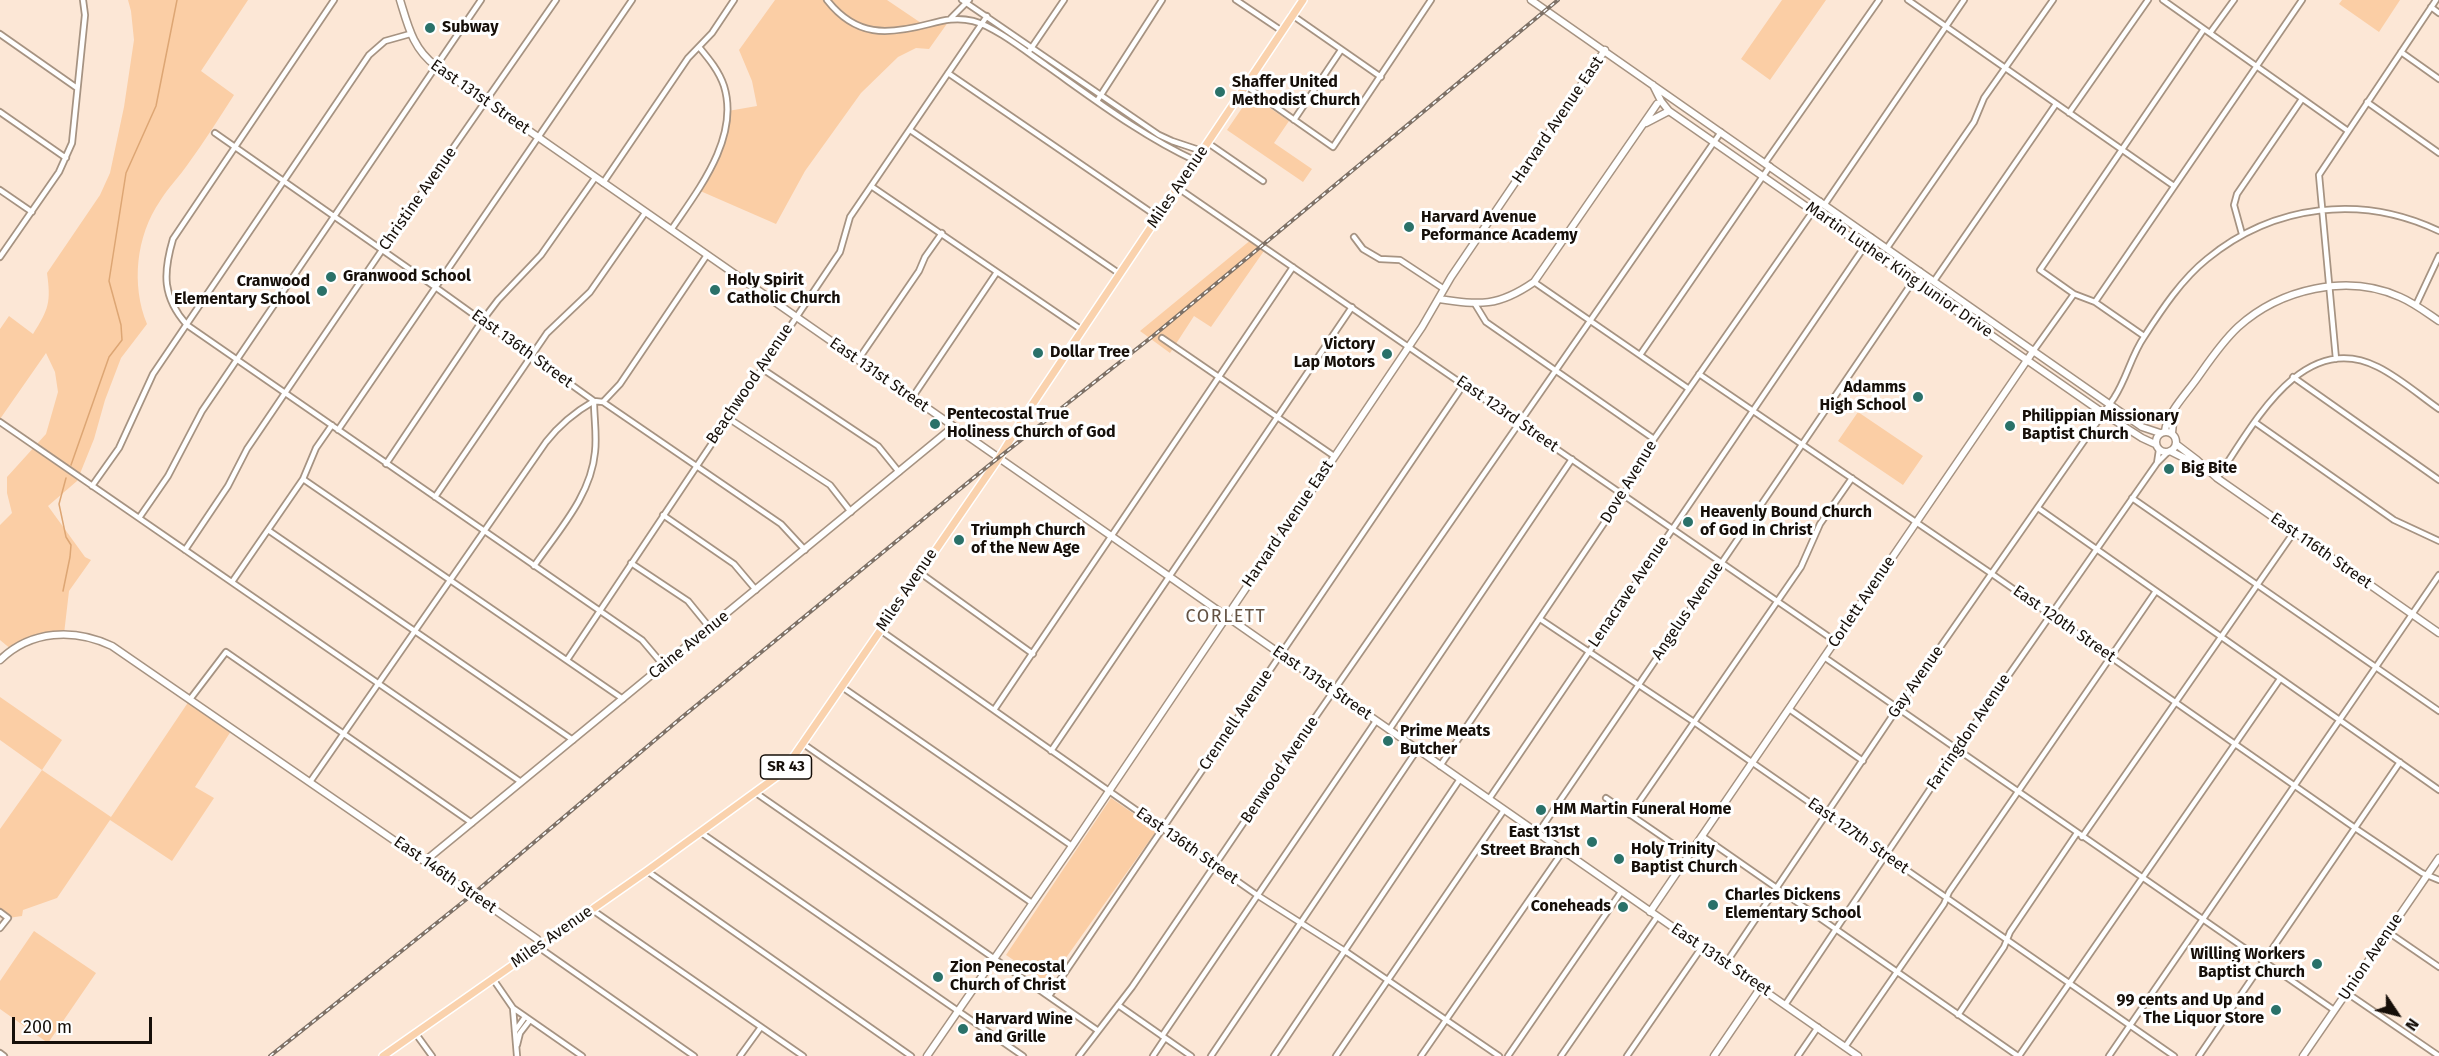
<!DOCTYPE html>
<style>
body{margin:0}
#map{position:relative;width:2439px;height:1056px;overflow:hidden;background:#fce7d6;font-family:"Fira Sans",sans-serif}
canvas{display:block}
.north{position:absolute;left:2367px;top:984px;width:60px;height:60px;-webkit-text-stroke:4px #fff;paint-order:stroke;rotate:125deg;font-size:16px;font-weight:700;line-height:24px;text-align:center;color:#160f09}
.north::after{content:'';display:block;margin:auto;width:21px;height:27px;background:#160f09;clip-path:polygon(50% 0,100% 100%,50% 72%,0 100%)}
.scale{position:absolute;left:12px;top:1017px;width:140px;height:27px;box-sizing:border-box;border:3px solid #160f09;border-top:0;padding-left:8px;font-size:18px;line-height:21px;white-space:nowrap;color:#160f09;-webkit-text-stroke:4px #fff;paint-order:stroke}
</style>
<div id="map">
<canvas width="2439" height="1056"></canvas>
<div class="north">N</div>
<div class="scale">200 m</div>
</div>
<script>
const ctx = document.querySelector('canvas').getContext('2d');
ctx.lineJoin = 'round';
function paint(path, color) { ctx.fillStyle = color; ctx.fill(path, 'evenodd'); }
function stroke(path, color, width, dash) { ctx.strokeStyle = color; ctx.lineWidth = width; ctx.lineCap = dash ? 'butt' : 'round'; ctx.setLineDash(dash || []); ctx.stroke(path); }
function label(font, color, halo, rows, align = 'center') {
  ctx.font = font + ' "Fira Sans",sans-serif'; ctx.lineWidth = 6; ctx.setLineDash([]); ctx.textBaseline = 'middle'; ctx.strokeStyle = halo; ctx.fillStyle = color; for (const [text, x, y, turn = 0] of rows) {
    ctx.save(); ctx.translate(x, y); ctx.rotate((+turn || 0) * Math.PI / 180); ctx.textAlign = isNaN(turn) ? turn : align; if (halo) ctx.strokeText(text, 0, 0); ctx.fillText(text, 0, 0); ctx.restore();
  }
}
paint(new Path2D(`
 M128 0H248L201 71 234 95C219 118 204 142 188 164 179 177 168 188 160 201 136 236 131 285 147 324L121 358 105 400 94 439 77 481 48 506 85 557 91 560 69 591 64 634 42 636 12 650 0 640V525L12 513 7 493V477L46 434 58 392 55 372 46 353 0 419V329L9 316 33 334C49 309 51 302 47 273L100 195 110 173 124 107 134 40 131 11Z
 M775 0H887L924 25 951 18 929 49 916 48 898 57 861 93 805 171 776 224 698 190 719 148 728 111 757 106 752 81 739 50Z
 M1782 0H1826L1770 80 1741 59Z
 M2342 0H2400L2379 32 2339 4Z
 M1251 95 1289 121 1274 143 1312 169 1303 182 1227 130Z
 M1252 239 1266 248 1211 327 1194 316 1170 353 1140 331Z
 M1858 412 1923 456 1903 485 1838 441Z
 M0 697 62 740 42 770 111 817 191 698 233 728 195 787 214 798 172 861 110 820 57 898 23 910 22 916 8 918 0 912V829L42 770 0 740Z
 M1111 798 1157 830 1048 983 1006 955Z
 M34 931 96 973 48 1043 0 1009V981Z`), '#fbcea5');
stroke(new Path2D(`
 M71 465 109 357 122 340 121 325 109 281 126 173 156 106 177 0
 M63 591 70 557 71 545 66 537 59 504 66 478`), '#dda674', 1.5);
const street = new Path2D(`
 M334 0 173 239C163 273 162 297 187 325L642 640 664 666
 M827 0C856 37 887 35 929 24 944 20 957 17 973 21 994 26 1028 53 1047 66 1095 100 1142 136 1196 161
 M962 0 1159 135 1172 141 1202 151
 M1236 0 1282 31
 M1908 0 2174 186
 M2163 0 2348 131
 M2431 7 2439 13
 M1292 15 1381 77
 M951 18 969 0
 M2210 33 2234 0
 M0 34 77 88
 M1030 50 1064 0
 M2401 52 2439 79
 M948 73 1158 217
 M1246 86 1333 147 1431 0
 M1097 101 1162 0
 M2367 102 2439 153
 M0 112 66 158
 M2069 113 2148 0
 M1294 120 1341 50
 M910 130 1120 274
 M215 133 438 289 594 401 603 402 781 524 805 550
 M1208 143 1263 181
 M1765 163 1879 0
 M603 183 688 58 712 33 734 0
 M871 186 1082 330
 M1178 188 1835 641
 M0 190 32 212
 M1825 204 1964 0
 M671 230C698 190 740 138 724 86 719 71 709 59 699 47
 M2242 234 2234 205 2237 194 2302 99
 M1354 237 1363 249 1380 259 1400 260 1444 289
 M1887 248 1974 122 1984 98 2053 0
 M0 257 59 172 72 143 85 15 83 0
 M1934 281 2056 104
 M1534 282 1689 389
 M2095 302 2302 0
 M1475 304 1486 322 1654 439
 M2416 305 2439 256
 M2144 336 2095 302 2074 294 2040 270 2204 29
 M1162 338 1334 456
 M2034 350 2074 294
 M1640 355 1770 166
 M2336 359 2319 175 2436 0
 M858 360 919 271 925 257 942 233
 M761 368 878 446 899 472
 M1699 374 1992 574 2358 830 2422 873 2439 880
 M2293 377 2439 480
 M912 398 997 272
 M603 402 620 384 707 255
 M728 418 830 485 851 512
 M0 422 521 782
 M2256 423 2394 520 2439 541
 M338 430 632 0
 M2157 463 2159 450
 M386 464 482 321 498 300 541 255 595 178
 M2217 478C2252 428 2301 328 2378 367 2400 378 2419 395 2439 409
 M303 479 623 699
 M92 486 119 448 153 374 369 55 385 41 410 34
 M435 497 547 333 590 292 645 213
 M2132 498 2439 711
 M2038 508 2439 790
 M663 515 734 564 756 590
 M139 518 168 476 202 411 481 0
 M268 530 573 740
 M185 550 228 486 247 449 382 250 556 0
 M631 563 688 601 710 628
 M534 566C558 531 591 496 595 452 597 435 594 418 594 401
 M919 572 1033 654
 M232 582 303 479 316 448 332 425
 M1540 619 1694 722 2174 1056
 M880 630 1257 895 1348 953 1499 1056
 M1824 657 2334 1010
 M567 660 840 252 850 217 987 16
 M842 687 1072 846
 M191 698 226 652 472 823
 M1789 709 1863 761
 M994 710 1293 267
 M1389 730 1572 459
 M802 743 1032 903
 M1051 751 1352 307
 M1440 766 1623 495 1641 467 1654 439 1820 201
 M310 782 546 442C560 424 575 412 594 401
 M756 793 1097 1030
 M1606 798 1689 855
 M1489 799 1871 237
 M1630 815 1801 567 1820 524 1852 478
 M700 832 1023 1056
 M1538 833 1920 271
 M1702 836 2018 1056
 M2082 837 2294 532
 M647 871 911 1056
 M591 909 803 1056
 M0 912 8 918 0 928
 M2388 932 2439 967
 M541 945 544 951 694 1056
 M1726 963 1897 709 2114 398C2127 378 2131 356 2144 337 2162 309 2182 279 2207 259 2274 204 2362 194 2439 231
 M493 979 513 1008 582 1056
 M2347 993 2439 1056
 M1049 996 1464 384
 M1118 1005 1191 1056
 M1785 1005 1957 749 2157 463 2167 453
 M513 1008 517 1056
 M1958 1015 2004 947 2010 932 2077 833
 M515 1031 525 1017
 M416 1034 432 1056
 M1162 1036 1376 721
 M517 1045 520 1033 530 1020
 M1845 1047 1944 904 1949 892 2156 591
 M0 1053 4 1056
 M740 1056 761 1027
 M1079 1056 1132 987 1312 722 1721 132
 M1153 1056 1165 1038
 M1211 1056 1417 750
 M1274 1056 1460 779
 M1336 1056 1504 810
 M1421 1056 1563 851
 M1508 1056 1621 892
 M1561 1056 1657 917
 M1627 1056 1702 947
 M1798 1056 1818 1027
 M2019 1056 2280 679
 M2109 1056 2439 575
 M2199 1056 2400 762`);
const secondary = new Path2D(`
 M400 0C408 26 413 49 436 66L1858 1056
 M1531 0 2142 427 2160 433
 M1653 85 1661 101 1669 111 2103 413 2142 438 2155 444
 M1646 123 1669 111
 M1439 299C1480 305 1498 307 1534 282L1657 104
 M2165 431C2167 413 2187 393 2198 377 2210 360 2222 342 2238 327 2280 289 2347 273 2400 297 2414 303 2427 313 2439 321
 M2156 442a10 10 0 1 1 20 0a10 10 0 1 1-20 0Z
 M2172 433 2174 412
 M2176 444 2197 460 2217 478 2439 633
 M2170 451 2204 468
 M0 660C31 630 74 628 112 646L482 901 537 939 541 945
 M425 861 953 427
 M1650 912 2034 350
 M927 1056 1072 846 1422 327 1451 277 1605 50
 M1714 1056 1761 987
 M2303 1056 2439 858`);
const primary = new Path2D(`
 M383 1056 647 871 783 772 999 458 1026 414 1303 0`);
stroke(street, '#a69382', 8);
stroke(secondary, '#a69382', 9);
stroke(primary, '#fff', 10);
stroke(street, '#fff', 4.5);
stroke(secondary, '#fff', 6);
stroke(primary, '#fad2ad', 7);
const rail = new Path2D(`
 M270 1056 473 894 681 718 988 466 1153 336 1558 0`);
stroke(rail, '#7e7166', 4);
stroke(rail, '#fff', 1.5, [4.5]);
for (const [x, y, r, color] of [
 [430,28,6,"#2a7169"],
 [1220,92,6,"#2a7169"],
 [1409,227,6,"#2a7169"],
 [331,277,6,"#2a7169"],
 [715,290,6,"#2a7169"],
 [322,291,6,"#2a7169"],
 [1038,353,6,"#2a7169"],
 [1387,354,6,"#2a7169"],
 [1918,397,6,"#2a7169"],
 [935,424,6,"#2a7169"],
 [2010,426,6,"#2a7169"],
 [2169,469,6,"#2a7169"],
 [1688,522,6,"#2a7169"],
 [959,540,6,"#2a7169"],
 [1388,741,6,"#2a7169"],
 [1541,810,6,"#2a7169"],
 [1592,842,6,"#2a7169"],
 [1619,859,6,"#2a7169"],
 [1713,905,6,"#2a7169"],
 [1623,907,6,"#2a7169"],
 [2317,964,6,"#2a7169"],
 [938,977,6,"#2a7169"],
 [2276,1010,6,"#2a7169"],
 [963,1029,6,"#2a7169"]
]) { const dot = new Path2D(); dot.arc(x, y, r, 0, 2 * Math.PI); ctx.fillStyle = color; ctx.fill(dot); stroke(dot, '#fff', 2); }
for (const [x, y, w] of [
 [786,767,51]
]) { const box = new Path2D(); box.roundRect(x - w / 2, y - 12, w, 24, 4.5); ctx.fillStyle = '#fff'; ctx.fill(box); stroke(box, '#160f09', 1.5); }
label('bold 15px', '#160f09', null, [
 ["SR 43",786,767]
]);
label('bold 16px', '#160f09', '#fff', [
 ["Subway",442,28],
 ["Shaffer United",1232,83],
 ["Methodist Church",1232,101],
 ["Harvard Avenue",1421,218],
 ["Peformance Academy",1421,236],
 ["Granwood School",343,277],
 ["Holy Spirit",727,281],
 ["Catholic Church",727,299],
 ["Cranwood",310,282,"right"],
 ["Elementary School",310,300,"right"],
 ["Victory",1375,345,"right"],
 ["Lap Motors",1375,363,"right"],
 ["Dollar Tree",1050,353],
 ["Adamms",1906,388,"right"],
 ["High School",1906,406,"right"],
 ["Pentecostal True",947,415],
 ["Holiness Church of God",947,433],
 ["Philippian Missionary",2022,417],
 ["Baptist Church",2022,435],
 ["Big Bite",2181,469],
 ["Heavenly Bound Church",1700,513],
 ["of God In Christ",1700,531],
 ["Triumph Church",971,531],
 ["of the New Age",971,549],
 ["Prime Meats",1400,732],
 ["Butcher",1400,750],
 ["HM Martin Funeral Home",1553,810],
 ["East 131st",1580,833,"right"],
 ["Street Branch",1580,851,"right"],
 ["Holy Trinity",1631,850],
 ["Baptist Church",1631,868],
 ["Charles Dickens",1725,896],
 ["Elementary School",1725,914],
 ["Coneheads",1611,907,"right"],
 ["Willing Workers",2305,955,"right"],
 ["Baptist Church",2305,973,"right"],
 ["Zion Penecostal",950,968],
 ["Church of Christ",950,986],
 ["99 cents and Up and",2264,1001,"right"],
 ["The Liquor Store",2264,1019,"right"],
 ["Harvard Wine",975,1020],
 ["and Grille",975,1038]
], 'left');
label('16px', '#160f09', '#fff', [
 ["East 131st Street",480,97,35],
 ["Harvard Avenue East",1558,120,-56],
 ["Miles Avenue",1178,187,-56],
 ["Christine Avenue",418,199,-55],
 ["Martin Luther King Junior Drive",1899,270,35],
 ["East 136th Street",522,349,36],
 ["East 131st Street",879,375,35],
 ["Beachwood Avenue",750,384,-56],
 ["East 123rd Street",1507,414,35],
 ["Dove Avenue",1629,482,-59],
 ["Harvard Avenue East",1288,524,-56],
 ["East 116th Street",2321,551,35],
 ["Miles Avenue",907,590,-56],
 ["Lenacrave Avenue",1629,592,-56],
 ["Corlett Avenue",1862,602,-56],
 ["Angelus Avenue",1688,611,-56],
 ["East 120th Street",2064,624,35],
 ["Caine Avenue",689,645,-39],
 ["Gay Avenue",1916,682,-55],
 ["East 131st Street",1322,683,35],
 ["Crennell Avenue",1236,720,-56],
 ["Farringdon Avenue",1969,732,-56],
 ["Benwood Avenue",1280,770,-56],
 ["East 127th Street",1858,836,35],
 ["East 136th Street",1187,846,35],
 ["East 146th Street",445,875,35],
 ["Miles Avenue",552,937,-35],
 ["Union Avenue",2371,957,-56],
 ["East 131st Street",1721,960,34]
]);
ctx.letterSpacing = '1.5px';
label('18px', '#635243', '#fff', [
 ["CORLETT",1226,617]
]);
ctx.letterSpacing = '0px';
</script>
